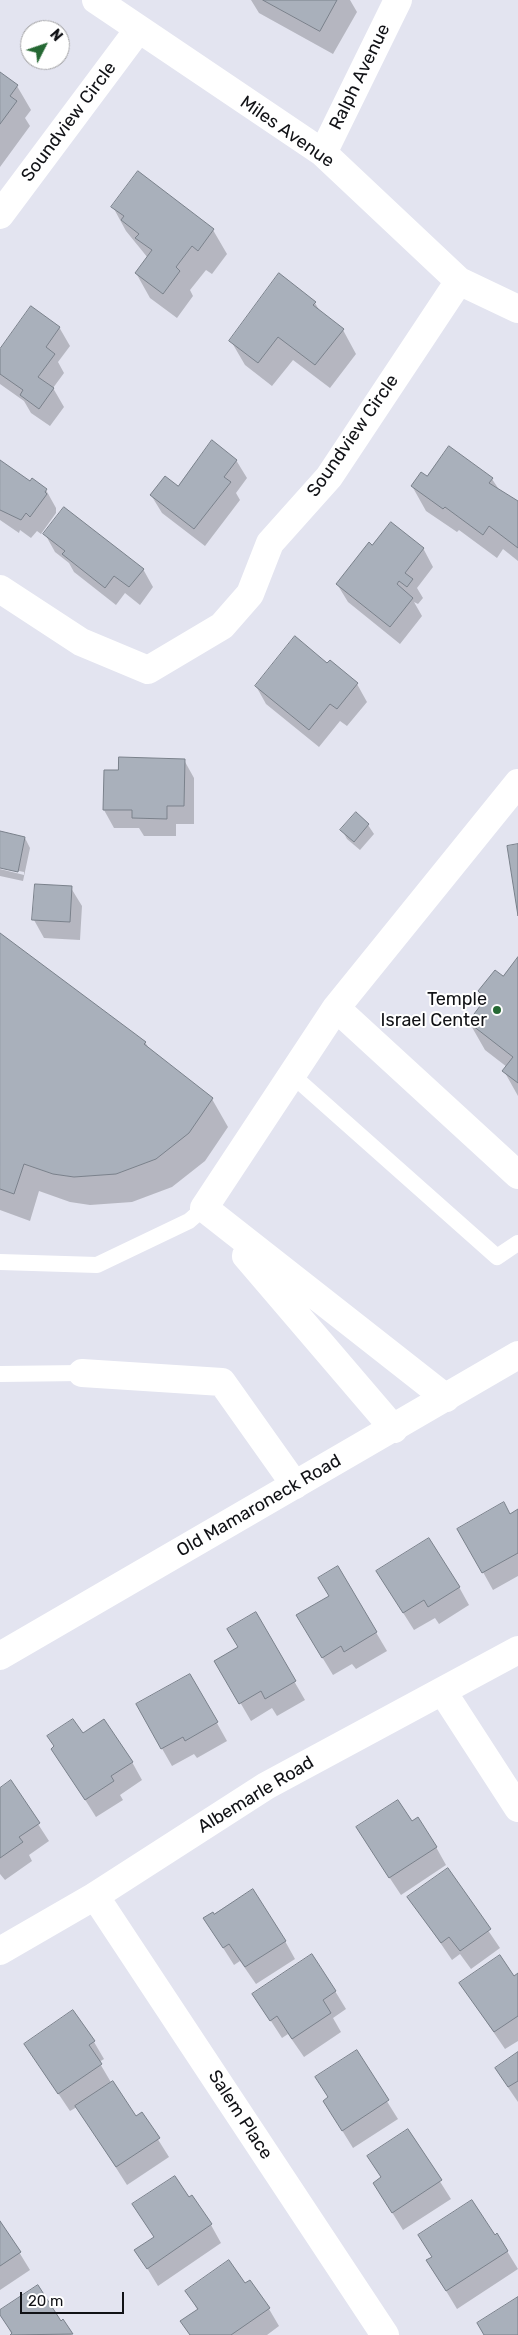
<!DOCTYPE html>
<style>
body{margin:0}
#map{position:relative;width:518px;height:2335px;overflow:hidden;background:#e3e4f0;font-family:Rubik,sans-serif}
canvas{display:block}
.north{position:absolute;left:20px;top:20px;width:50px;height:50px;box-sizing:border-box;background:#fff;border:1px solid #a0a0a2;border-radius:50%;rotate:49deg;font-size:14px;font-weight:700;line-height:20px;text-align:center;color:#111216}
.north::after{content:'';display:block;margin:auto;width:18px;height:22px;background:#256833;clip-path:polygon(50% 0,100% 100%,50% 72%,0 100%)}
.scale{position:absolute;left:20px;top:2292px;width:104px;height:22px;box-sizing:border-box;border:2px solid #111216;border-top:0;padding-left:6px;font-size:15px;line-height:18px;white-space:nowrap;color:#111216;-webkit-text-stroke:4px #fff;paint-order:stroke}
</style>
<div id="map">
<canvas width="518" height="2335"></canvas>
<div class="north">N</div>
<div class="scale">20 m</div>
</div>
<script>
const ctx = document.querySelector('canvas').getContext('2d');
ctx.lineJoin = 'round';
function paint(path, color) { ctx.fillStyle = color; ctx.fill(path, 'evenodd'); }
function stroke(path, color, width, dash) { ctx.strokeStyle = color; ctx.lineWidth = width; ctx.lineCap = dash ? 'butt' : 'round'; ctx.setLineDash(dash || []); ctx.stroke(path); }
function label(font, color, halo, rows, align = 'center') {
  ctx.font = font + ' Rubik,sans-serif'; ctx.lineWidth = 4; ctx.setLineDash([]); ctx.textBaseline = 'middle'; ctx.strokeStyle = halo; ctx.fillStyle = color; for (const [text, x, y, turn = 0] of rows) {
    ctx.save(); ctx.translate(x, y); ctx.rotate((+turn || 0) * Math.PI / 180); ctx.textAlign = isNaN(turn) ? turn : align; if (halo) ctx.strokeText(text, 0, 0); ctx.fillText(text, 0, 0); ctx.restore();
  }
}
paint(new Path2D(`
 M251 0H350L357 12 333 54 259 13Z
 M0 73 17 86 31 110 25 118 30 126 0 167Z
 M113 207 213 230 227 254 212 274 206 270 190 290 193 296 177 318 150 298 136 273 148 258 126 231Z
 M315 303 321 313 343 330 356 354 330 388 293 360 272 386 245 365 231 341Z
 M59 327 70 346 58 362 64 373 53 388 64 407 50 426 31 413 24 401 0 384V351Z
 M236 460 247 478 236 493 240 500 205 546 162 513 151 495 178 488Z
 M0 462 30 483 46 490 56 508V513L41 534 37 531 31 538 20 530 19 533 0 520Z
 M427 478 492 479 500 491 518 504V561L503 549 497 558 459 530 457 532 426 511 412 486Z
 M45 534 143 569 153 587 140 605 125 593 116 605 74 572 69 563 55 552Z
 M373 547 423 548 433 567 417 588 423 598 418 604 414 602 422 616 400 644 348 602 337 584Z
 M327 664 357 684 367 702 347 726 340 721 319 747 266 704 256 686Z
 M184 760 194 778V824H176V836H144L139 828H114L104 810 105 771H120Z
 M356 814 368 825 374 834 360 850 347 839 342 830Z
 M0 832 25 838 30 848 23 881 0 876V869L24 875V872L0 867Z
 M71 888 82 906 80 940 44 938 34 920Z
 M0 935 145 1042 150 1050 212 1099 228 1127 205 1161 172 1187 132 1202 90 1205 70 1202 39 1191 30 1221 0 1210Z
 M518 959V1096L504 1071 507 1067 485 1050 469 1022 486 1001 480 991 504 978Z
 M518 1511V1576L493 1590 459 1529 510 1515Z
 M338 1568 387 1651 356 1669 352 1664 333 1675 308 1634 330 1596Z
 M459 1587 469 1605 439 1624 435 1618 414 1630 388 1589Z
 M255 1614 305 1700 277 1716 272 1708 251 1721 216 1661 239 1648Z
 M190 1675 227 1741 197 1758 194 1754 172 1766 137 1705Z
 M82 1735 132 1762 142 1780 120 1795 123 1800 96 1817 53 1749Z
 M0 1789 38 1824 49 1841 29 1855 32 1861 5 1880 0 1874Z
 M411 1823 436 1847 446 1865 401 1895 368 1845Z
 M447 1870 500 1948 471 1969 460 1954 452 1960 409 1897Z
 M204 1918 285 1941 295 1959 256 1984 240 1961 234 1965Z
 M518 1975V2041L505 2049 460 1983 514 1978Z
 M335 1991 346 2009 333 2018 341 2032 304 2057 288 2034 282 2038 254 1995Z
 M94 2042 104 2059 99 2062 112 2084 136 2117 142 2114 169 2157 127 2185 77 2107 70 2111 25 2044Z
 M356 2052 398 2119 353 2148 335 2119 329 2098Z
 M518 2053V2102L507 2086Z
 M408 2131 451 2199 403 2230 385 2201 382 2178 369 2156Z
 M189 2199 211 2225 221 2243 158 2286 136 2250 155 2238 134 2205Z
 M0 2221 30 2270 0 2290Z
 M507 2251 518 2269 457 2309 428 2261Z
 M245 2285 269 2309 279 2326 267 2335H190L182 2322 198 2311 187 2291Z
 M0 2311 61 2323 63 2321 72 2335H12Z`), '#0003');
const building = new Path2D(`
 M263 0H337L320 31Z
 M0 72 18 85 10 96 17 101 0 124Z
 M138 171 214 229 198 251 192 246 176 267 180 271 163 294 135 273 152 250 135 238 139 234 121 220 124 216 111 207Z
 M279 273 316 302 313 305 344 329 315 365 278 337 258 363 229 341Z
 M31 306 60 327 46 347 55 354 38 377 54 388 39 409 20 395 23 390 0 374V349Z
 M212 440 237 460 224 477 231 482 194 529 150 495 165 476 178 486Z
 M449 446 493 478 489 483 518 501V548L489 526 483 535 445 507 443 509 411 486 421 472 427 476Z
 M0 460 30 481 32 478 47 489 45 492 47 494 30 517 26 513 21 520 0 510Z
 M64 507 144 569 129 587 114 576 105 588 62 554 65 551 43 534Z
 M391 522 424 548 405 573 413 579 407 587 399 581 397 584 413 598 390 627 336 584 369 542 372 545Z
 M295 636 327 663 330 660 358 683 337 709 330 704 309 730 255 686Z
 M119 757 185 759 184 806H167V819L132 818V810H103L104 770H118Z
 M356 812 369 824 354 842 340 830Z
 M0 831 25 837 18 872 0 868Z
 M518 844V916L507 846Z
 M35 884 72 886 70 922 32 920Z
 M0 933 146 1042 144 1044 213 1098 189 1133 156 1159 116 1174 74 1177 53 1174 24 1164 14 1194 0 1189Z
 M518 957V1083L502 1071 513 1057 468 1022 486 998 478 991 495 970 503 976Z
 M504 1502 510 1514 518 1509V1553L482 1573 457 1529Z
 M429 1538 460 1587 428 1607 424 1600 403 1613 376 1571Z
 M338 1566 377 1632 344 1652 341 1646 322 1658 296 1615 329 1596 318 1578Z
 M256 1612 296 1681 265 1699 261 1691 239 1704 214 1661 238 1647 227 1629Z
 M190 1674 218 1722 185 1741 183 1737 161 1749 136 1704Z
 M73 1719 83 1733 104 1719 133 1762 111 1776 114 1781 85 1800 51 1749 54 1746 47 1736Z
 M11 1780 40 1823 19 1837 23 1842 0 1858V1788Z
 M398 1800 412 1821 418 1817 437 1847 389 1878 356 1827Z
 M448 1868 491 1929 460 1951 449 1937 441 1943 407 1897Z
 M253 1889 286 1941 245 1967 229 1944 223 1948 203 1918 213 1912 214 1914Z
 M312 1954 336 1991 323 2000 331 2013 292 2039 277 2016 270 2021 252 1994Z
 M500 1955 514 1976 518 1973V2016L494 2032 459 1983Z
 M73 2010 95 2041 89 2045 102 2064 58 2094 24 2044Z
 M357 2050 389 2100 342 2131 323 2101 328 2097 315 2077Z
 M518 2052V2081L508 2087 495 2068Z
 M113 2081 136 2116 142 2112 160 2138 116 2167 75 2106Z
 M408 2129 442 2180 392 2213 373 2183 381 2177 367 2156Z
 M175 2176 189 2197 192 2195 212 2224 147 2269 134 2250 154 2237 132 2204Z
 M472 2200 495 2235 497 2233 508 2251 446 2291 426 2260 432 2257 418 2235Z
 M0 2221 21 2252 0 2266Z
 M229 2260 245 2283 250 2280 270 2308 231 2335H190L180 2321 198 2309 185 2291Z
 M38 2285 61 2321 63 2319 73 2334 10 2335 12 2333 0 2315V2310Z
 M518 2297V2335H484L477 2323Z`);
paint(building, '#a9b0bb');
stroke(building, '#7a818b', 1);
stroke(new Path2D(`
 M292 1075 497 1257 518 1243
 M0 1262 97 1265 189 1221 204 1208
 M0 1374 82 1373`), '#fff', 16);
stroke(new Path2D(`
 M96 0 323 153 459 281 518 309
 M323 153 398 0
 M0 215 138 30
 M0 589 81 642 148 670 222 626 250 594 270 543 329 477 459 281
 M518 783 336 1008 518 1175
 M204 1208 446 1398
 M204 1208 336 1008
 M246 1256 394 1429
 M82 1373 222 1382 295 1485
 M443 1692 518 1808
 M95 1896 385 2335
 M0 1951 95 1896 266 1786 518 1650`), '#fff', 28);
stroke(new Path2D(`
 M0 1656 518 1355`), '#fff', 28);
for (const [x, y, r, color] of [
 [497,1010,5,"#256833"]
]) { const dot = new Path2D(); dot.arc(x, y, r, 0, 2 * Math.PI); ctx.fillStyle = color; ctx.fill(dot); stroke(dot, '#fff', 2); }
label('18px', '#111216', '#fff', [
 ["Ralph Avenue",360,77,-64],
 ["Soundview Circle",69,122,-53],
 ["Miles Avenue",287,132,35],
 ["Soundview Circle",353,436,-55],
 ["Old Mamaroneck Road",259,1506,-30],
 ["Albemarle Road",256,1795,-31],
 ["Salem Place",240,2115,57]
]);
label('18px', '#111216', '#fff', [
 ["Temple",487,1000],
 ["Israel Center",487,1021]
], 'right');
</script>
